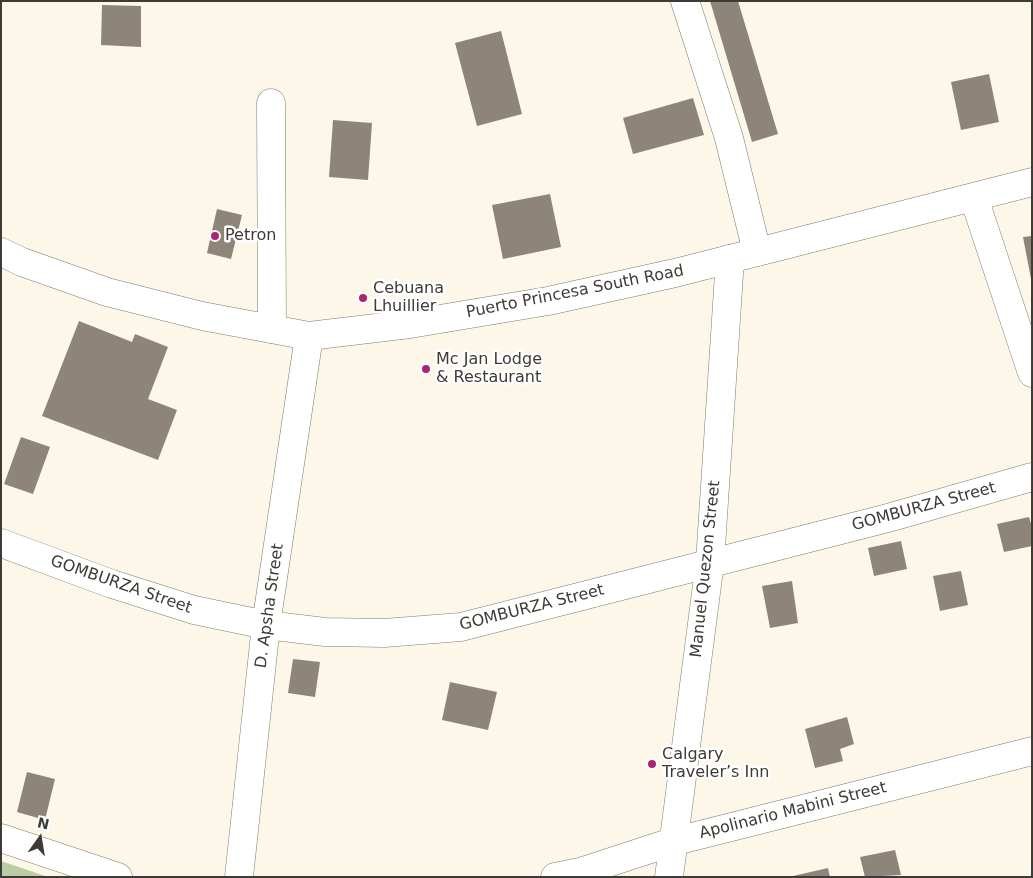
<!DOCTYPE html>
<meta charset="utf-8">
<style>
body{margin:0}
#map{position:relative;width:1033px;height:878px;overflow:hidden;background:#fdf7e9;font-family:"DejaVu Sans",sans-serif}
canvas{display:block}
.frame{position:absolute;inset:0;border:2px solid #3e3b36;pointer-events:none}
.north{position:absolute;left:15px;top:813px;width:50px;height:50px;-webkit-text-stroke:4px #fff;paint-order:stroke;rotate:13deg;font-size:14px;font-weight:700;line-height:20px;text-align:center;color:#3e3b36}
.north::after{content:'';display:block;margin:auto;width:18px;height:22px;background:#3e3b36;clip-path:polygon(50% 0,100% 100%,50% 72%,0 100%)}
</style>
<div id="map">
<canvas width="1033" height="878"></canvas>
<div class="frame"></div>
<div class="north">N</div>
</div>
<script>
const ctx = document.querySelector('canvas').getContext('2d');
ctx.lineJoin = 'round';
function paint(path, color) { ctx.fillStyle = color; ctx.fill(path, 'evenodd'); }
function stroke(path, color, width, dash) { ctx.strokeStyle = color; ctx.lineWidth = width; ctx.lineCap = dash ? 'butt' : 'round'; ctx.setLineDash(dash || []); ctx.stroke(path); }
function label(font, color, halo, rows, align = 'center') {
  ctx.font = font + ' "DejaVu Sans",sans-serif'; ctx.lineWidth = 5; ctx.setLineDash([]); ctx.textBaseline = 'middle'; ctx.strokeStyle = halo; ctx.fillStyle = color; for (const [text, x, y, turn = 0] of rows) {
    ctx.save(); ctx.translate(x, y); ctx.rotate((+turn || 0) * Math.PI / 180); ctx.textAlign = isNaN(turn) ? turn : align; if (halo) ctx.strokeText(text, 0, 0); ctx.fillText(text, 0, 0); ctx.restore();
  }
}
paint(new Path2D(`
 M1 861 48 877H1Z`), '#bacda6');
paint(new Path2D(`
 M710 1H738L778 134 752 142Z
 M102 5 141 6V47L101 45Z
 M501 31 522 114 477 126 455 43Z
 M989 74 999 122 961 130 951 82Z
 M693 98 704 135 633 154 623 118Z
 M333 120 372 123 368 180 329 177Z
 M550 194 561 247 503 259 492 205Z
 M217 209 242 215 231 259 207 253Z
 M1032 236V279H1031L1023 237Z
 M79 321 132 342 135 334 168 347 148 399 177 410 158 460 42 416Z
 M21 437 50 447 33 494 4 484Z
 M1029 517 1032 527V546L1004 552 997 524Z
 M901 541 907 569 874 576 868 548Z
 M961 571 968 605 940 611 933 576Z
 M792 581 798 623 770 628 762 586Z
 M293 659 320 662 315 697 288 693Z
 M450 682 497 692 488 730 442 720Z
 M847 717 854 744 840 749 843 761 815 768 805 729Z
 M27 772 55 779 45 820 17 812Z
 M895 850 901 875 865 877 860 857Z
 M828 868 830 877H793V876Z`), '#8d8579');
const minor = new Path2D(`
 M685 1 729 138 757 252
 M271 103 272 329
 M974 198 1032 373
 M1 543 112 584 194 610 266 625 325 632 384 633 461 627 888 518 1032 477
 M1 838 118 877
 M239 877 266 625 309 336
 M555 877 580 872 672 842 1032 751
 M669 877 710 562 730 259`);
const major = new Path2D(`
 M1 252 22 262 107 292 202 316 309 336 410 324 548 301 675 273 1032 182`);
stroke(minor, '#7f7a6d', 29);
stroke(major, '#7f7a6d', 29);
stroke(minor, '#fff', 28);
stroke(major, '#fff', 28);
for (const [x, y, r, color] of [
 [215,236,5,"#a82775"],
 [363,298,5,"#a82775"],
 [426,369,5,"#a82775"],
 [652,764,5,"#a82775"]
]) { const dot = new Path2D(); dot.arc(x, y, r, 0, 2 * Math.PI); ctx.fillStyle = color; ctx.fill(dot); stroke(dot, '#fff', 2); }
label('16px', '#3e3b36', '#fff', [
 ["Petron",225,236],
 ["Cebuana",373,289],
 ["Lhuillier",373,307],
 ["Mc Jan Lodge",436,360],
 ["& Restaurant",436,378],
 ["Calgary",662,755],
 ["Traveler’s Inn",662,773]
], 'left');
label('16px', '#3e3b36', '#fff', [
 ["Puerto Princesa South Road",575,292,-11],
 ["GOMBURZA Street",924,507,-15],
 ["Manuel Quezon Street",706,569,-84],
 ["GOMBURZA Street",121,585,19],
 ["D. Apsha Street",270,606,-82],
 ["GOMBURZA Street",532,608,-14],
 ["Apolinario Mabini Street",793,811,-14]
]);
</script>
